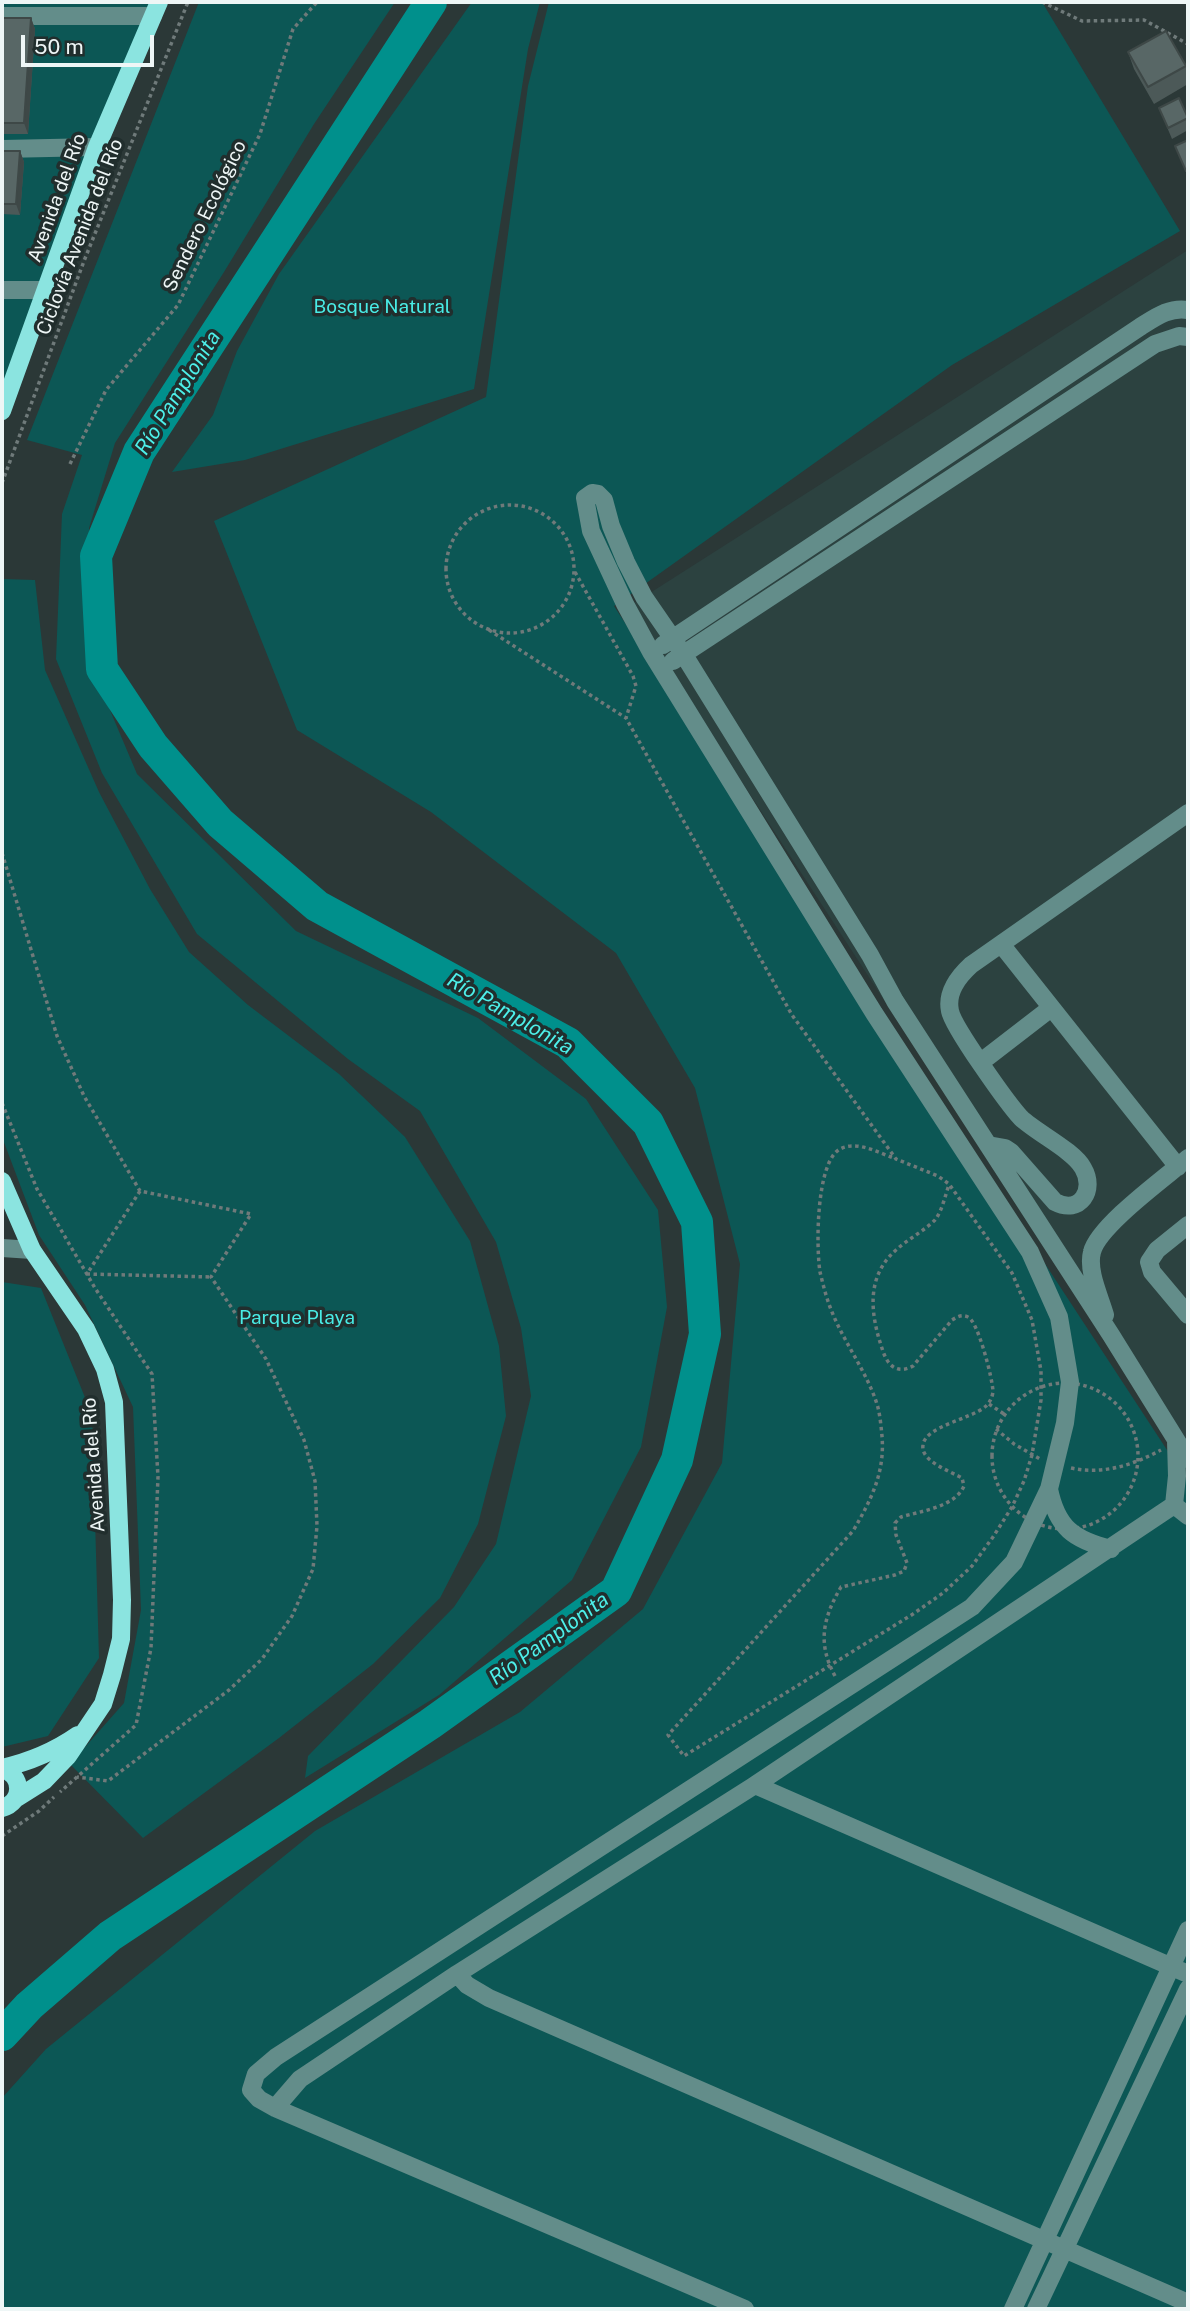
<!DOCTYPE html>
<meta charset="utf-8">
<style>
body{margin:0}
#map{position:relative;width:1190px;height:2311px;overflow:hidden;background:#2b3837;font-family:"Public Sans",sans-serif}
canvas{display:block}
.frame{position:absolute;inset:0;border:4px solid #eef6f6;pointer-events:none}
.scale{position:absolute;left:21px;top:35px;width:133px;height:32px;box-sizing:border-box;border:4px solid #eef6f6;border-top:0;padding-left:9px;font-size:21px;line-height:24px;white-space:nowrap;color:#eef6f6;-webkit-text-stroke:5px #212e2d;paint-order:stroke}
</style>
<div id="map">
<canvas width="1190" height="2311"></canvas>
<div class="frame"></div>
<div class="scale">50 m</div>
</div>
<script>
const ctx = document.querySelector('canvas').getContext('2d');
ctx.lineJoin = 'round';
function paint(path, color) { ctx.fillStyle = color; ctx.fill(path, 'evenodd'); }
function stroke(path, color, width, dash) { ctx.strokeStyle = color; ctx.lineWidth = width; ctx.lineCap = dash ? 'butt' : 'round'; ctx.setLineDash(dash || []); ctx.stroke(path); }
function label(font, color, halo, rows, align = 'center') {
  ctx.font = font + ' "Public Sans",sans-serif'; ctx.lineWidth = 7; ctx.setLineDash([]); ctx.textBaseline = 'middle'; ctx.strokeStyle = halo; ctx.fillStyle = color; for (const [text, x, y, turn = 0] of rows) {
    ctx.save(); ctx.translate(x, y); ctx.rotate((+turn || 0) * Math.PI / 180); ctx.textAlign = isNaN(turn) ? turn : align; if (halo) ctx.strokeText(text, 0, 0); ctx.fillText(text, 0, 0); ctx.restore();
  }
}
paint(new Path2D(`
 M1188 250V1467L628 607Z`), '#2c4240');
paint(new Path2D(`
 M2 2H161L2 401Z
 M199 2H395L314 124 224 272 115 443 89 528 93 670 137 774 296 931 478 1018 586 1099 658 1210 667 1307 641 1447 572 1580 439 1695 305 1778 308 1756 454 1607 496 1544 531 1396 521 1328 496 1242 420 1111 348 1059 197 934 102 773 56 659 62 514 82 455 27 440Z
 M472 2H540L528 49 474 389 245 460 172 472 213 415 237 351 279 274Z
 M549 2H1042L1180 231 952 365 614 606 1188 1482V2309H2V2098L46 2049 315 1831 520 1712 643 1609 722 1463 740 1264 695 1088 616 953 431 812 297 730 214 521 486 397 528 86Z
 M2 579 35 580 45 670 99 792 150 889 189 952 248 1005 339 1074 405 1137 470 1241 499 1346 506 1416 478 1524 440 1598 373 1664 279 1738 143 1838 70 1764 124 1703 141 1610 133 1407 85 1305 39 1235 2 1137Z
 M2 1282 41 1288 92 1415 99 1658 48 1736 2 1747Z`), '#0c5755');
stroke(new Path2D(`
 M2 2035 29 2006 110 1936 430 1724 616 1591 677 1460 705 1334 697 1222 648 1123 568 1043 317 906 220 823 153 746 102 669 96 556 139 452 431 2`), '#00908c', 32);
stroke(new Path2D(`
 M1042 2 1082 21 1144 20 1188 44
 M70 464 106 390 178 305 260 134 293 29 317 2
 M2 483 84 261 188 2
 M446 569a64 64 0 1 1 128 0a64 64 0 1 1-128 0Z
 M575 572 633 676 636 686 626 718 792 1015 896 1159 938 1176 949 1184 1012 1273 1032 1320 1041 1371V1400L1032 1455 1024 1481 1012 1507 993 1537 972 1566 943 1593 913 1614 684 1756 668 1735 853 1531C871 1500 885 1473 882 1436 881 1426 880 1414 877 1404 865 1367 838 1335 827 1298 824 1289 822 1280 820 1272 816 1247 816 1162 840 1149 857 1140 879 1153 896 1159
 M489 630 626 718
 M2 853 57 1036 84 1096 140 1191 251 1214 211 1277 266 1359 304 1440 315 1481 317 1526 313 1569 292 1616 262 1659 229 1690 108 1781 77 1777
 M2 1103 37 1189 95 1288 152 1374 158 1477 151 1648 136 1725 60 1792
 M140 1191 87 1274 211 1277
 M992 1456a73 73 0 1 1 146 0a73 73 0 1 1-146 0Z
 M989 1404 1004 1414
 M996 1429 1014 1444 1040 1459
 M1071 1468C1103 1475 1133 1465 1161 1450
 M835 1676C817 1643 823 1618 841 1587L895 1575 904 1571 907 1563 896 1535 895 1523 901 1517C921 1511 955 1507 964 1486L962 1478C950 1471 920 1461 923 1445 925 1426 972 1419 986 1406 990 1402 992 1398 993 1392 993 1380 978 1321 968 1317 962 1314 957 1317 952 1320L913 1366C900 1373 890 1369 884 1354 871 1318 864 1278 896 1250 908 1239 924 1231 935 1220 942 1211 945 1196 949 1185
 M2 1836 39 1811 54 1797`), '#6f7a7a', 3.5, [3.5, 3.5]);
stroke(new Path2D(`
 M2 16H153
 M2 149 97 147
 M2 290H46
 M663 645 1140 327C1156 317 1169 307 1188 310
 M673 661 1155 344 1179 336 1188 337
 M1001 944 1178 1167
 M981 1062 1051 1008
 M988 1145 1005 1148 1011 1152 1055 1202C1080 1215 1096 1190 1083 1168 1074 1151 1037 1133 1021 1118 1008 1104 953 1027 950 1011 946 992 958 977 971 965L1188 813
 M1188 1225 1157 1250 1149 1262 1152 1272 1188 1315
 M2 1248 32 1250
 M1105 1315C1100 1297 1087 1271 1092 1252 1098 1226 1166 1177 1188 1158
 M1049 1489C1057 1528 1074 1540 1111 1549
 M1174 1505 1188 1516
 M755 1785 1188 1974
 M457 1974 467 1985 489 1998 1188 2303
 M275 2108 300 2079 457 1974 755 1785 1174 1505 1177 1476 1176 1441
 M745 2309 275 2108 259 2099 251 2090 256 2074 276 2057 972 1607 1014 1562 1049 1489 1065 1423 1070 1382 1059 1317 1030 1252 874 1013 651 652 625 604 591 531 585 498 592 493 598 494 604 500 611 526 626 562 644 597 684 655 870 955 895 1001 1111 1335 1188 1459
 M1013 2309 1188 1930
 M1036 2309 1188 1989`), '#638d8a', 18);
stroke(new Path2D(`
 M2 411 97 147 159 2
 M2 1181 32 1250 86 1329 105 1369 114 1402 122 1600 121 1639 112 1675 103 1704 68 1756 44 1781 17 1798
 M2 1768C29 1762 55 1751 78 1735
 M2 1769C23 1775 24 1802 2 1808`), '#8be4e0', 18);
paint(new Path2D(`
 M2 18H31L35 29 28 134H2Z
 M1128 52 1186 66 1188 72V84L1154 104 1134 69Z
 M1159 108 1188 117V130L1172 139Z
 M1188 140V177L1175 146Z
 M2 151H20L24 162 20 215 2 214Z`), '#4c5958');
paint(new Path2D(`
 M31 18 35 29 28 134 24 123Z
 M20 151 24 162 20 215 16 204Z`), '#3e4847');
const building = new Path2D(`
 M2 18H31L24 123H2Z
 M1166 31 1186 66 1148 87 1128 52Z
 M1179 98 1188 118 1168 128 1159 108Z
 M1188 140V170L1186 171 1175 146Z
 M2 151H20L16 204H2Z`);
paint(building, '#586766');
stroke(building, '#3e4847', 2);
label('19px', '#eef6f6', '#212e2d', [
 ["Avenida del Río",57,198,-70],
 ["Sendero Ecológico",205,216,-64],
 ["Ciclovía Avenida del Río",80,237,-69],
 ["Avenida del Río",94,1465,-94]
]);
label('19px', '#49ece6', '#212e2d', [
 ["Bosque Natural",382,307],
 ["Parque Playa",297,1318]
]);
label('italic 21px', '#4defe9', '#212e2d', [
 ["Río Pamplonita",178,393,-58],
 ["Río Pamplonita",510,1014,30],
 ["Río Pamplonita",549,1639,-36]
]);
</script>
